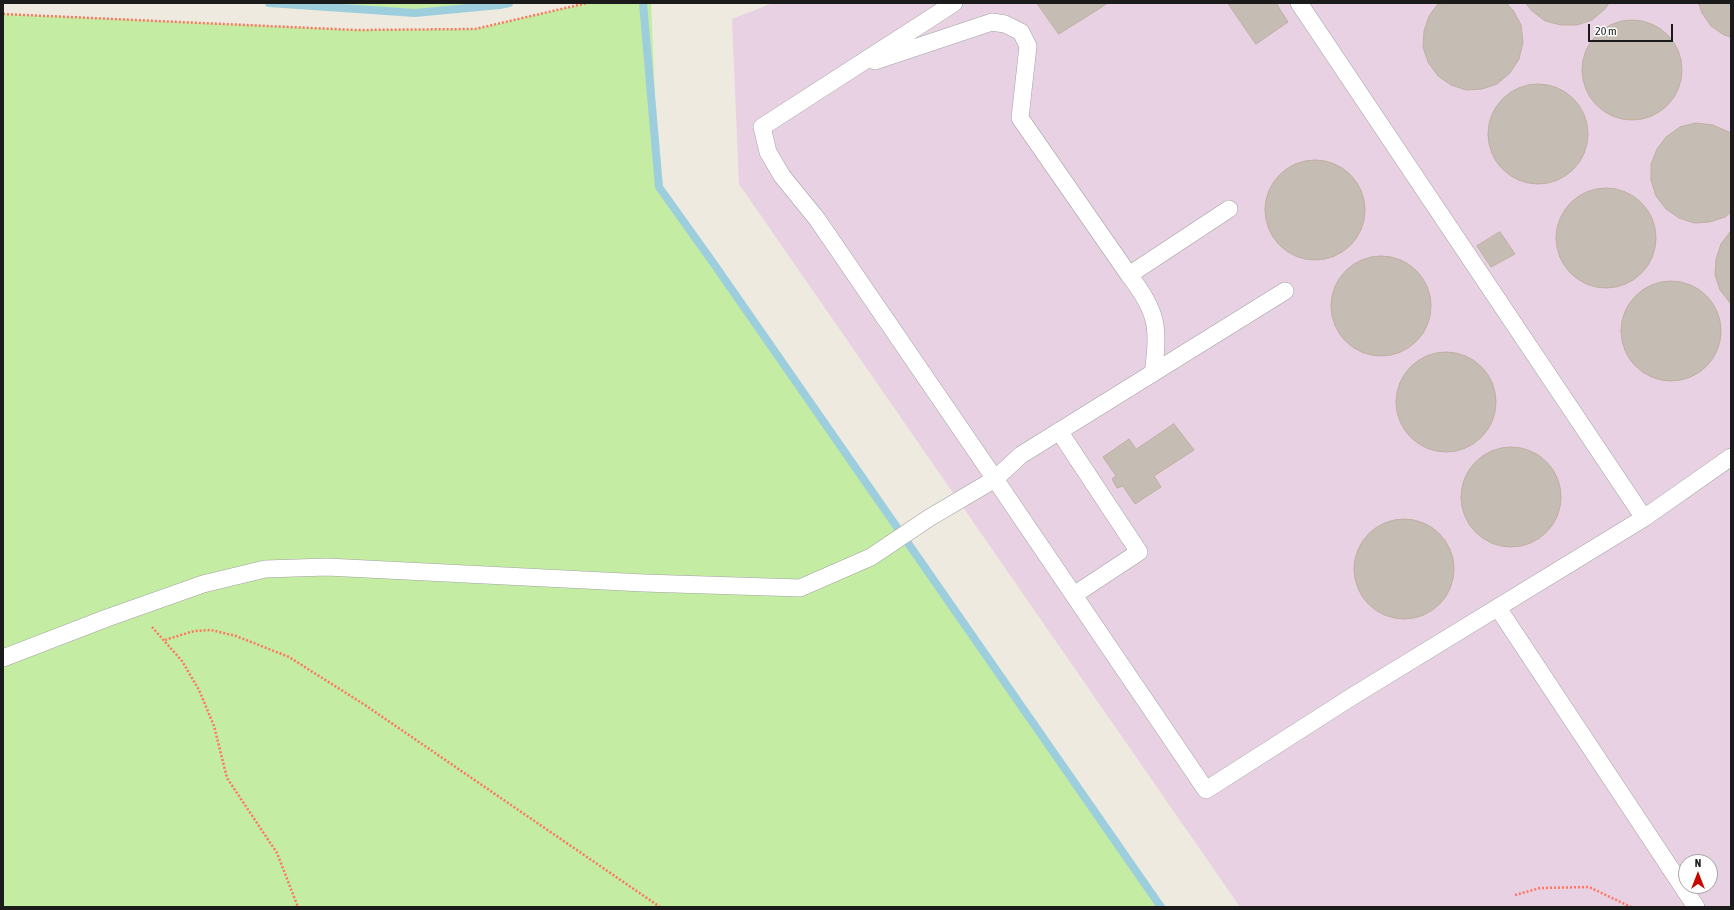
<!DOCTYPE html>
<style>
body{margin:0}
#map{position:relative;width:1734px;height:910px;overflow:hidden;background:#eeeae0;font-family:"Asap Condensed",sans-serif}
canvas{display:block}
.frame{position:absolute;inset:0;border:4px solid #1b1b1b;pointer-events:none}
.north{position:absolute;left:1678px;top:854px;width:40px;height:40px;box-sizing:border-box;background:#fff;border:1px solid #a4a4a4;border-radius:50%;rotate:0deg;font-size:11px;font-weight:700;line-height:16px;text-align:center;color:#1b1b1b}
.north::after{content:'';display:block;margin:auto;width:14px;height:18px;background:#c70600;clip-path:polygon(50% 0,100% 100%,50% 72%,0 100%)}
.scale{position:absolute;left:1588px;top:24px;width:85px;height:18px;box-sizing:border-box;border:2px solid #1b1b1b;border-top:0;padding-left:5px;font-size:12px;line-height:14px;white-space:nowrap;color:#1b1b1b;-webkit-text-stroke:3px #fff;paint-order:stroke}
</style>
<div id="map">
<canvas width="1734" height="910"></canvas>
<div class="frame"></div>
<div class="north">N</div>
<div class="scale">20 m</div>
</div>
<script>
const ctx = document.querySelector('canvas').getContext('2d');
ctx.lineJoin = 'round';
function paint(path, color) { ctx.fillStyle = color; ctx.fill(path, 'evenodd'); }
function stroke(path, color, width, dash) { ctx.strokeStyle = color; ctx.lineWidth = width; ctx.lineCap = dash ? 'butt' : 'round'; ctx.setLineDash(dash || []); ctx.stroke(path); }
paint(new Path2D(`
 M773 3H1731V907H1240L739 184 732 19ZM1686 862H1710V886H1686Z`), '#e7d1e2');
paint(new Path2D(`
 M269 3H509L500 5 415 13Z
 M587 3H651L659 187 714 264 1161 907H3V14L356 30 475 29Z`), '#c4eca2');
stroke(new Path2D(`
 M269 3 415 13 500 5 509 3
 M643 3 659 187 714 264 1161 907`), '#9dcede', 8);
const building = new Path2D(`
 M1037 3H1108L1059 34Z
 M1228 3H1276L1288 22 1256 44Z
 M1506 3 1513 10 1521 25 1523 42 1519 59 1510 73 1497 84 1482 89 1466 90 1451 85 1438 76 1428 62 1423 47 1424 31 1429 16 1438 4Z
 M1526 3H1609L1605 9 1592 20 1577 25H1561L1545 21 1532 11Z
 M1699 3H1731V37L1724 35 1711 26 1702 13Z
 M1582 70a50 50 0 1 1 100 0a50 50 0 1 1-100 0Z
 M1488 134a50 50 0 1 1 100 0a50 50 0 1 1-100 0Z
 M1696 123 1713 125 1731 133V212L1725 217 1710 222 1694 223 1679 218 1666 209 1656 196 1651 180V164L1657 149 1666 137 1680 127Z
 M1265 210a50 50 0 1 1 100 0a50 50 0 1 1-100 0Z
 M1556 238a50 50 0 1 1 100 0a50 50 0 1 1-100 0Z
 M1731 231V304L1720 290 1715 275 1716 259 1721 244Z
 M1500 232 1515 254 1491 267 1477 246Z
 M1331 306a50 50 0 1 1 100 0a50 50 0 1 1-100 0Z
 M1621 331a50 50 0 1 1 100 0a50 50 0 1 1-100 0Z
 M1396 402a50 50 0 1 1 100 0a50 50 0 1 1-100 0Z
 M1174 424 1194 450 1154 476 1161 487 1135 504 1123 486 1117 488 1112 479 1116 476 1103 457 1129 439 1136 449Z
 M1461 497a50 50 0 1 1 100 0a50 50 0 1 1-100 0Z
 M1354 569a50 50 0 1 1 100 0a50 50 0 1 1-100 0Z`);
paint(building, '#c5bcb3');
stroke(building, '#c0b0a2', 1);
const lane = new Path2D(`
 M954 3 762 127 768 152 782 176 817 219 995 479 1021 455 1285 291
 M1299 3 1644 518
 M875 61 992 22 1005 24 1021 32 1028 46 1020 118 1129 275C1157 311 1160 328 1153 373
 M1129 275 1229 209
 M1059 431 1139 552 1074 595
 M1498 608 1696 907
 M3 658 107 618 203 584 265 569 327 567 644 583 800 588 871 557 929 518 995 479 1206 790 1353 696 1644 518 1731 457`);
stroke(lane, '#a2a2a2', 18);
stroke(new Path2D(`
 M3 14 356 30 475 29 587 3
 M152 627 182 661 199 690 214 726 227 778 277 853 298 907
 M165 640 194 631 211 630 236 636 289 657 365 705 660 907
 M1515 895 1540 888 1589 887 1631 907`), '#ff7560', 2.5, [2, 2]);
stroke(lane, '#fff', 17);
</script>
